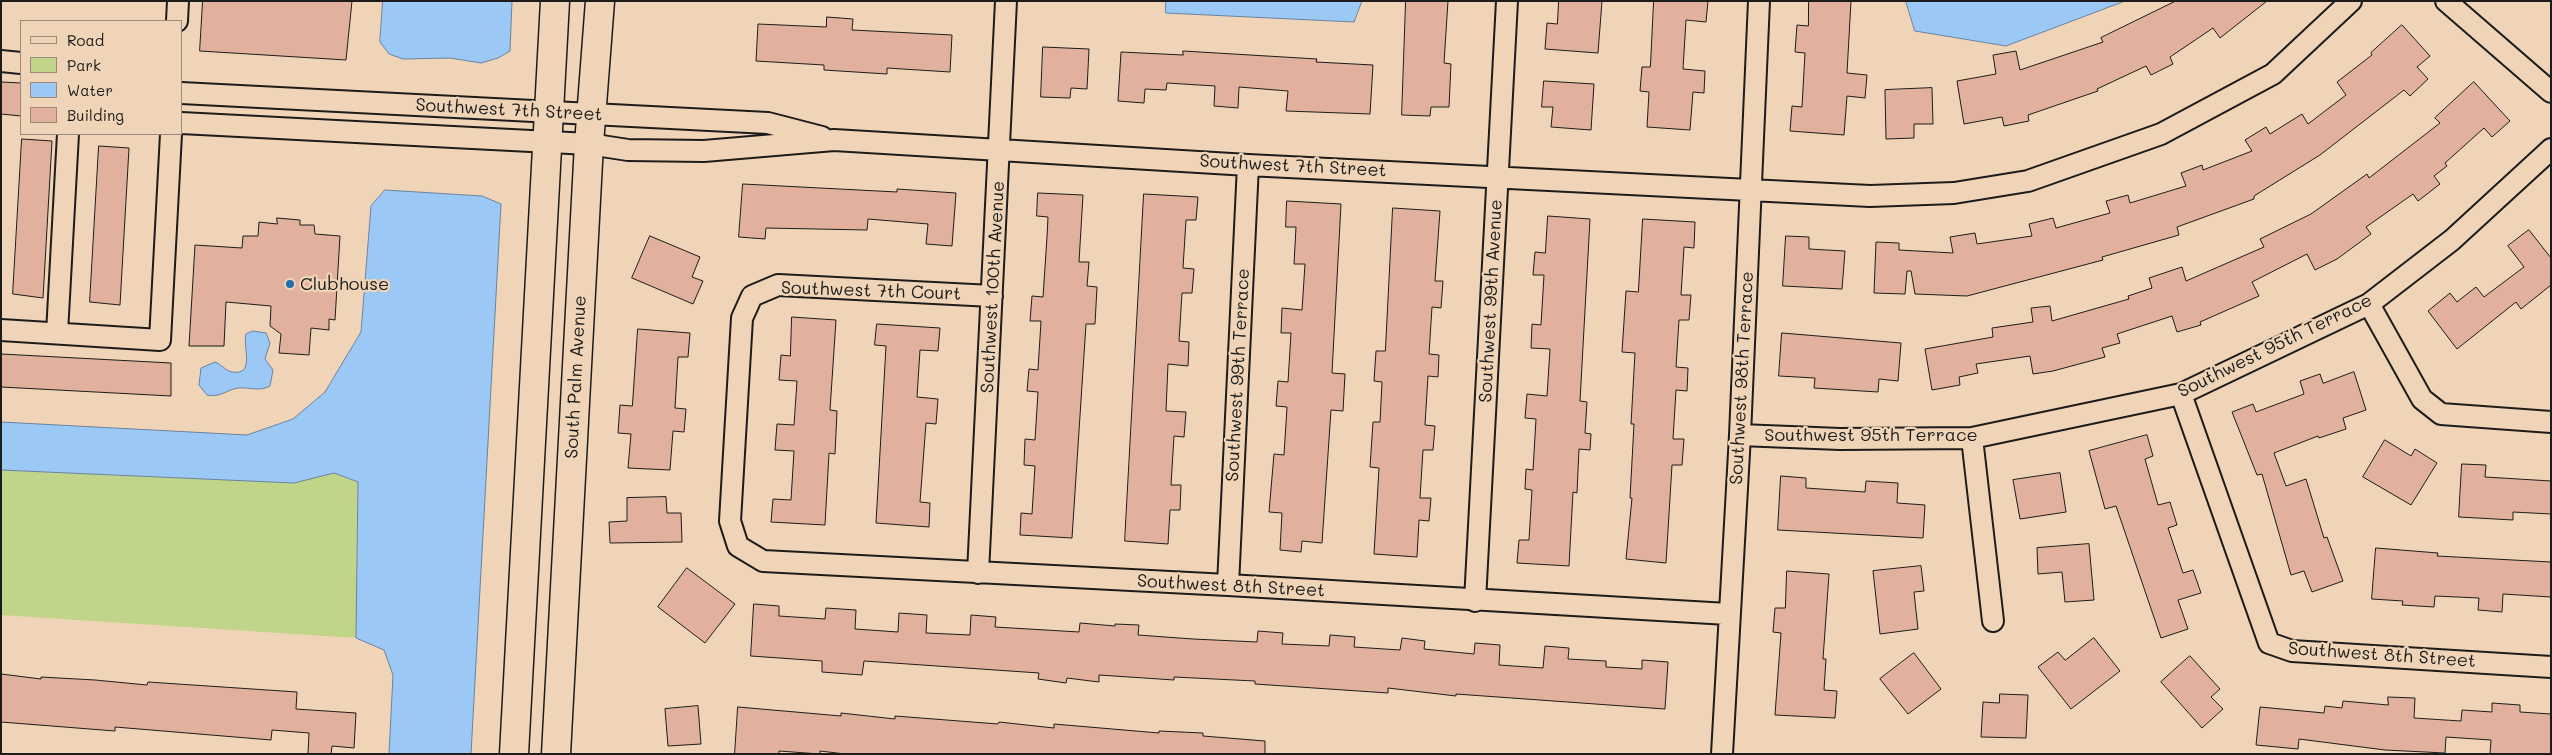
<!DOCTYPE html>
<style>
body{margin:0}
#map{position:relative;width:2552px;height:755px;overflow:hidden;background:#f0d4b7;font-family:Mali,sans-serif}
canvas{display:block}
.frame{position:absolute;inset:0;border:2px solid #1c1c1c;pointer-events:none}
.legend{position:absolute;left:20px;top:20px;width:162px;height:115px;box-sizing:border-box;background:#f0d4b7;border:1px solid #9b8a79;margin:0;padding:6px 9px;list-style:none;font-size:15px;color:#1c1c1c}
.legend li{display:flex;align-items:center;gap:10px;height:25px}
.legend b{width:25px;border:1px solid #9b8a79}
</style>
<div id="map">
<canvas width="2552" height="755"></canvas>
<div class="frame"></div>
<ul class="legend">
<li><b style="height:6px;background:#f0d4b7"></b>Road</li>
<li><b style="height:14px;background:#c0d58a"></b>Park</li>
<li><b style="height:14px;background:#9cc8f6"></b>Water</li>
<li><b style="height:14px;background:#e1b19d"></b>Building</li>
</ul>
</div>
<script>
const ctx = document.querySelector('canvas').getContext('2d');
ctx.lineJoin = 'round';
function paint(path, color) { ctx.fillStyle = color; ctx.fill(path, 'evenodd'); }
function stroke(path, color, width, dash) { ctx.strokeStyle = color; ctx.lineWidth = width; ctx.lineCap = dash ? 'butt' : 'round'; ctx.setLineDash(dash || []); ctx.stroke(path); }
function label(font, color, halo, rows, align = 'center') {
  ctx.font = font + ' Mali,sans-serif'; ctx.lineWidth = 4.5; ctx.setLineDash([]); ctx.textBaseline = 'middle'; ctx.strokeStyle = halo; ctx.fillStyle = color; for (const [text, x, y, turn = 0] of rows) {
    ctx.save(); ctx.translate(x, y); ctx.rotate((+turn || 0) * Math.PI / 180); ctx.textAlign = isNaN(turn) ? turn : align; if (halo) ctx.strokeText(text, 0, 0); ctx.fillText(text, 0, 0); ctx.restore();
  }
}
paint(new Path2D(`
 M1 470 294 483 334 473 358 483 356 638 1 615Z`), '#c0d58a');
const water = new Path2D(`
 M383 1H512L510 51 498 58 481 63 450 58 403 59 389 54 380 42Z
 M1166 1H1362L1354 22 1166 13Z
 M1906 1H2125L2006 46 1915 31Z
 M385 190 482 196 501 204 471 754H389L393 675 384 650 356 638 358 482 334 473 294 483 1 470V422L247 435 293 419 325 392 361 332 371 206Z
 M253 331 266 333 270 343 265 359 273 370 270 386C259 392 250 387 238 388 226 390 220 398 207 395L199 385 201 368 215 362C221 364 226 371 232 372 256 376 242 345 246 334Z`);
paint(water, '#9cc8f6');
stroke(water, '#69839f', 1);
const building = new Path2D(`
 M203 1H352L346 60 200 51Z
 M1406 1H1448L1444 63 1451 64 1449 107H1431L1430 116 1402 115Z
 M1559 1H1602L1598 53 1545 49 1547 23 1557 24Z
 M1654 1H1708L1706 22 1686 20 1683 69 1705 71 1704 93 1693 92 1690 130 1647 127 1649 92 1640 91 1642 67H1650Z
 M1809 1H1851L1847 73 1867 75 1865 98 1847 96 1844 135 1790 131 1792 106 1802 107 1805 53 1795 52 1797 25 1808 26Z
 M2176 1H2267L2220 38 2213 28 2170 57 2173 64 2151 75 2146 66 2097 89 2098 91 2028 115 2029 121 2004 126 2002 117 1964 124 1957 81 1996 74 1993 55 2016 51 2020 70 2103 42 2101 38Z
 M827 17 853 19 852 30 952 35 950 72 887 68V74L824 70V65L756 61 758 24 826 27Z
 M2402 25 2430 56 2417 67 2428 79 2410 96 2404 90 2320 155 2254 196V199L2177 227 2179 235 2102 257 2103 260 1967 296 1915 294 1911 271H1907L1905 294 1874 293 1876 242 1899 243V250L1953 253 1950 237 1975 233 1977 244 2032 236 2029 224 2053 218 2056 228 2110 213 2106 201 2128 195 2130 203 2186 186 2181 173 2202 165 2203 170 2252 151 2245 140 2266 127 2270 134 2302 114 2308 124 2346 95 2337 82 2372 55 2371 53Z
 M1043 47 1089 49 1087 89 1071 88 1070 98 1041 97Z
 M1183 51 1317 59 1316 62 1373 65 1370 114 1286 111 1288 91 1239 87 1238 108 1214 106 1215 86 1167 83 1166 90 1145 89 1144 103 1118 101 1121 52 1183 55Z
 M1544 81 1594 84 1591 130 1551 127 1553 107H1542Z
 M1 82 21 83V116L1 114Z
 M2474 82 2510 121 2492 137 2484 128 2445 163 2447 166 2434 176 2440 184 2418 201 2413 194 2366 227 2371 234 2337 259 2315 270 2307 254 2252 282 2259 296 2200 322 2201 325 2177 332 2172 316 2117 334 2120 343 2102 348 2105 357 2053 371 2033 374 2030 356 1976 364 1978 373 1959 377 1960 385 1932 390 1925 349 1993 337 1992 328 2033 322 2031 308 2050 306 2052 321 2129 299 2128 296 2152 288 2149 278 2182 267 2186 281 2264 247 2260 239 2311 214 2367 174 2369 178 2440 123 2435 118Z
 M1932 88 1933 124H1914V138L1886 139 1885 90Z
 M22 139 52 141 43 298 13 294Z
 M99 146 129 148 120 305 90 302Z
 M743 184 897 192V189L956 193 952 246 926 244 928 224 868 219 867 230 766 228 765 239 739 237Z
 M1038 193 1083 195 1079 262H1089L1087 286 1097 287 1095 324H1086L1072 538 1020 535 1021 513 1032 514 1035 466 1024 465 1025 439 1035 440 1038 392 1027 391 1029 369 1038 370 1041 321H1030L1032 296 1043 297 1047 237 1048 217 1037 216Z
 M1144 194 1198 197 1196 220H1186L1183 268 1194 269 1192 293H1182L1179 341 1189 342 1188 366 1168 364 1166 411 1186 412 1184 437 1174 436 1171 485H1181L1180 510H1170L1168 544 1125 541Z
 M1287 201 1341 204 1332 373 1345 374 1343 411 1331 410 1322 543 1302 541 1301 552 1280 550 1282 513 1269 512 1274 454 1284 455 1287 407 1276 406 1278 381 1288 382 1291 333H1281L1282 308 1302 310 1305 264H1294L1296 227H1286Z
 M1393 208 1440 211 1435 281H1443L1441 308 1432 307 1429 354 1439 355 1438 377 1428 376 1425 425 1435 426 1433 450H1423L1420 498H1431L1429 521 1419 520 1417 557 1374 554 1379 468 1370 467 1373 422H1380L1382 382 1374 381 1376 351H1385Z
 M1548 216 1590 219 1580 401 1587 402 1585 433 1591 434 1590 450 1579 449 1577 493 1573 492 1569 566 1517 563 1519 540H1529L1532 490 1525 489 1526 469 1533 470 1536 419 1525 418 1527 394 1547 396 1550 349 1531 348 1532 324 1541 325 1544 275H1533L1535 252 1545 253Z
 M277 218 300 220V225H314L315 234 340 236 335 320 329 319V330L311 328 309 355 279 353 281 334 270 326 271 306 226 302 224 346H189L195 245 242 248 243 236H258L259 222 277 224Z
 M1643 219 1695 222 1694 248 1684 247 1681 295H1691L1689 320H1679L1676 367 1688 368 1687 391 1676 390 1673 439H1684L1682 465H1672L1666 563 1626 559 1632 498H1630L1634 424H1631L1635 353 1622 352 1626 291 1638 292Z
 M2529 230 2551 258V285L2521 309 2516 302 2457 349 2428 311 2450 293 2457 302 2476 287 2484 297 2524 267 2508 246Z
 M650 236 700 257 692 277 703 281 693 304 632 278Z
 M1786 236 1809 237V249L1845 251 1842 289 1783 286Z
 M792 317 836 320 830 410 837 411 835 454 829 453 825 525 771 522 773 499 791 500 794 451 775 450 777 424 794 425 797 381 779 380 781 355 790 356Z
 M877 324 940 328 938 351 920 350 917 397 938 399 936 424 926 423 922 476 920 502 930 503 929 527 876 523 886 346 875 345Z
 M638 329 690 333 688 357H678L675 408 686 409 684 432 673 431 670 470 628 468 631 434 618 433 620 405 632 406Z
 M1782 333 1901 343 1898 381 1879 379 1878 392 1814 388 1815 378 1779 376Z
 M1 354 171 363V396L1 387Z
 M2354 372 2366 410 2343 418 2346 429 2319 438 2318 436 2274 453 2286 486 2306 479 2324 538 2327 537 2343 581 2312 592 2304 571 2291 575 2262 474 2257 475 2232 412 2253 404 2256 412 2304 394 2300 381 2320 374 2323 383Z
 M2147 435 2153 456 2145 459 2158 505 2170 502 2177 525 2168 528 2183 573 2193 570 2201 593 2178 600 2188 629 2161 638 2116 506 2105 509 2089 451Z
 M2385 440 2411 456 2415 449 2437 463 2411 505 2363 477Z
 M2462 464 2486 465 2485 477 2551 481V514L2513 512V520L2459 517Z
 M2060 473 2066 512 2020 519 2013 480Z
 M1781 476 1806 478V488L1865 492 1866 481 1898 483 1897 503 1925 505 1923 538 1778 530Z
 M666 497 667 513H681L682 542 610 543 609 522 627 521V498Z
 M2089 544 2094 600 2065 602 2062 572 2038 574 2037 548Z
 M2376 548 2438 553 2437 556 2551 562V597L2503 594 2502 612 2478 610 2479 598 2435 596 2434 607 2402 605 2403 601 2372 599Z
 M1921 566 1924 591 1914 592 1918 629 1880 634 1873 571Z
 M687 568 735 604 705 643 658 607Z
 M1787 571 1829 574 1823 659H1826L1824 690 1837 691 1835 718 1775 715 1781 633 1773 632 1775 608H1785Z
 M754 604 779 606V616L825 619 826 608 856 610 855 629 898 632 899 613 927 615 926 633 970 635 971 615 996 617 995 627 1079 632 1080 623 1115 626V624L1139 625 1138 635 1193 639 1257 642 1258 631 1283 633 1282 644 1329 646 1330 635 1355 637 1354 647 1400 650 1402 638 1425 641 1424 649 1474 654 1475 643 1500 645 1499 665 1543 668 1545 646 1569 648 1568 659 1606 661V667L1642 669V660L1668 662 1665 709 1456 694V696L1388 688V693L1255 684V681L1174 677V680L1099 675V682L1067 678 1066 683 1038 679 1039 673 864 661 862 675 822 672V661L751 656Z
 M2094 638 2120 671 2071 709 2038 667 2058 652 2065 660Z
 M1914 653 1941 689 1908 714 1880 679Z
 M2190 656 2220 689 2211 697 2223 709 2202 728 2161 682Z
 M1 674 41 679V677L95 680 147 685 148 682 297 692 296 709 356 713 354 748 332 746 331 754H308L309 733 272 730 271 740 115 727V731L1 722Z
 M2000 694 2028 695 2026 738 1981 737 1983 702 1999 703Z
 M2388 697 2415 698 2414 718 2461 721 2462 710 2492 712V703L2520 705V712L2551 714V754H2490L2491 740 2446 737 2445 753 2385 750 2299 739 2298 749 2256 745 2260 707 2324 713 2325 706 2342 708 2343 701 2388 705Z
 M698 706 701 744 668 746 665 709Z
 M738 707 841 716V713L895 719V716L998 724 999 722 1054 728V724L1159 733V731L1203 733V736L1265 741V754H845L820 751V754L779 751V754H735Z`);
paint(building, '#e1b19d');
stroke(building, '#1c1c1c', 1);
const minor = new Path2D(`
 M2446 1 2551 92
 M177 21 178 1
 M1 61 21 63
 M181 93 768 123 822 137
 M181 123 589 144 628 150 704 151 834 140 1248 165 1870 196 1954 193 2028 181 2161 134 2273 74 2351 1
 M992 296 778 285 752 296 742 318 730 521 738 546 763 561 1228 585 1728 614
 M2369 304 2422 399 2441 414 2551 422
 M1 330 160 340 171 134
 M57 333 68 134
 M2181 394 2269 643 2292 651 2551 667
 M1740 435 1840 439 1972 438 2181 394 2369 304 2452 240 2551 149
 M1972 438 1993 621
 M978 573 1006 1
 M1228 585 1248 165
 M1475 601 1507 1
 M1722 754 1740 435 1759 1`);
const secondary = new Path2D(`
 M514 754 555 1
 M556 754 589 144 600 1`);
stroke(minor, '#1c1c1c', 24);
stroke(secondary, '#1c1c1c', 31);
stroke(minor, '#f0d4b7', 20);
stroke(secondary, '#f0d4b7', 28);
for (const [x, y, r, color] of [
 [290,284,5,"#1f6fb2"]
]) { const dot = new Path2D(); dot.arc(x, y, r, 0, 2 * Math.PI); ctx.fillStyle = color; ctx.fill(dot); stroke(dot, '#f0d4b7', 2); }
label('18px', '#1c1c1c', '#f0d4b7', [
 ["Southwest 7th Street",509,110,3],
 ["Southwest 7th Street",1293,166,3],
 ["Southwest 100th Avenue",993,287,-87],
 ["Southwest 7th Court",871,291,2],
 ["Southwest 99th Avenue",1491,301,-87],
 ["Southwest 95th Terrace",2275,346,-26],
 ["Southwest 99th Terrace",1238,375,-87],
 ["South Palm Avenue",576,377,-87],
 ["Southwest 98th Terrace",1742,378,-87],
 ["Southwest 95th Terrace",1871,435],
 ["Southwest 8th Street",1231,586,3],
 ["Southwest 8th Street",2382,655,4]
]);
label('18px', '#1c1c1c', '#f0d4b7', [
 ["Clubhouse",300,284]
], 'left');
</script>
